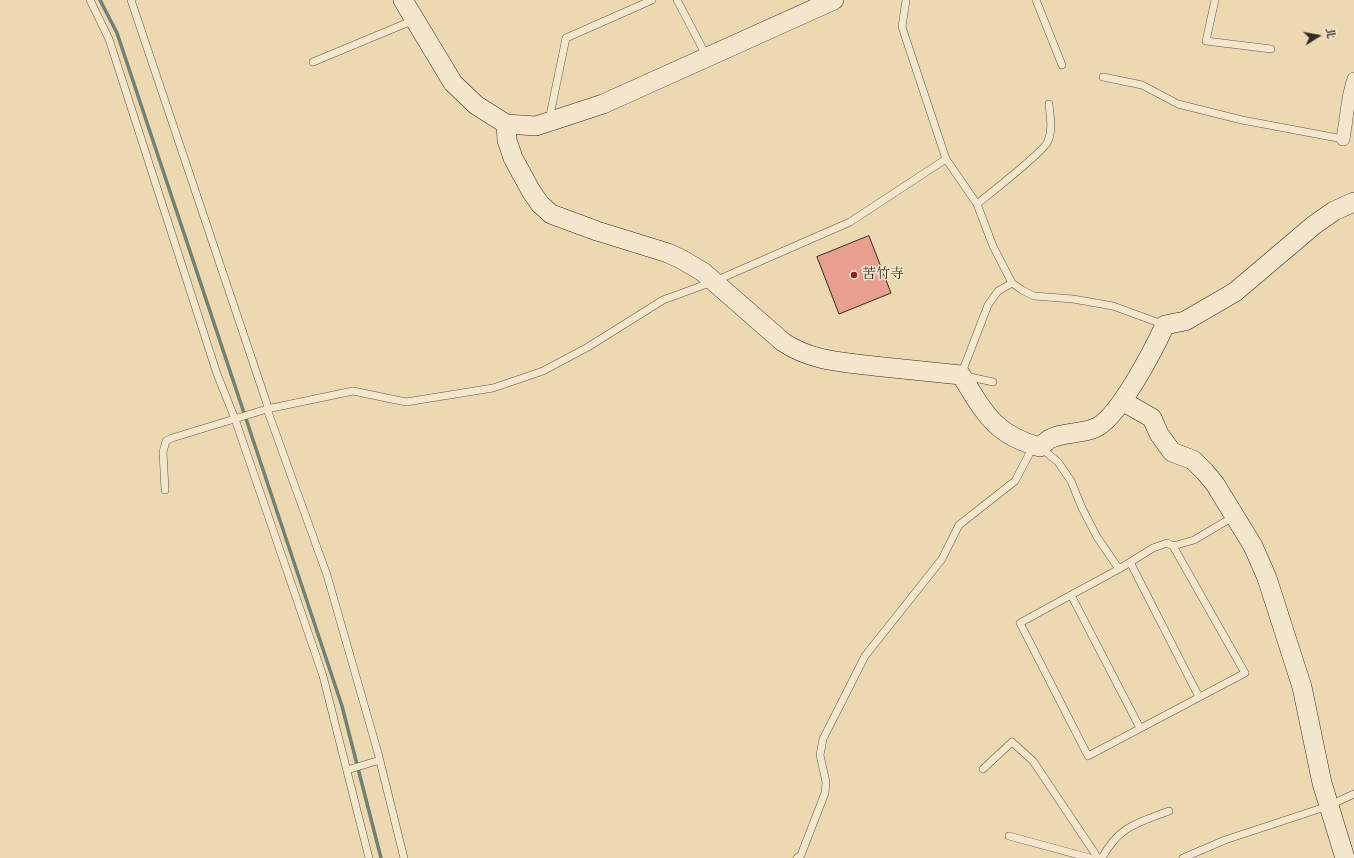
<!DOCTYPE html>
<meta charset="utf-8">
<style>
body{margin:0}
#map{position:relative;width:1354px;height:858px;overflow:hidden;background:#ecd9b2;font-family:Alegreya,"Noto Serif TC",serif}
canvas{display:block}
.north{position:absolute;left:1298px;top:16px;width:40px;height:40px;-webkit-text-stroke:3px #f3e6cd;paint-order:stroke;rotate:79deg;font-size:11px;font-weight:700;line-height:16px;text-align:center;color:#352b23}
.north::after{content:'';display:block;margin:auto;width:14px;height:18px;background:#352b23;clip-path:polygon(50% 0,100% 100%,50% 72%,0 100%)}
</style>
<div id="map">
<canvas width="1354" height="858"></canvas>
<div class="north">北</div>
</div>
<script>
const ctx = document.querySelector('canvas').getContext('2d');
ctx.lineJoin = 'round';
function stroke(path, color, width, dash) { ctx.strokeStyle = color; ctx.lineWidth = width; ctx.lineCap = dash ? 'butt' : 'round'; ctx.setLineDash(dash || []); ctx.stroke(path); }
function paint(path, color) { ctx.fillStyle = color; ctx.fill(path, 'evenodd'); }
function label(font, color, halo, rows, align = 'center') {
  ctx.font = font + ' Alegreya,"Noto Serif TC",serif'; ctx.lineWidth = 3; ctx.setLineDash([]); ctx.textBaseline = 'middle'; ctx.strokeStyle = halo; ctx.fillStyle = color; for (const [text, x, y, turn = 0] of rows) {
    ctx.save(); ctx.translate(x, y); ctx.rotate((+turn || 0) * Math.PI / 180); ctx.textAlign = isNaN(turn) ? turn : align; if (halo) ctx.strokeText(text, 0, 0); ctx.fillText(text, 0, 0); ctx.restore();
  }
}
stroke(new Path2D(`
 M100 0 117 33 342 706 381 858`), '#718175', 3.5);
const building = new Path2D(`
 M869 236 891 293 839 314 817 257Z`);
paint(building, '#e89f8f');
stroke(building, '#352b23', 1);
const lane = new Path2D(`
 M90 0 109 39 217 374 235 419 323 676 369 858
 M131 0 267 404V409L327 575 378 753 404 858
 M677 0 707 57
 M906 0 902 27 946 159 977 204
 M1036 0 1062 65
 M1215 0 1206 41 1271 49
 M313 62 414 20
 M1103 77 1142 85 1178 104 1242 120 1343 139
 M1049 104C1050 116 1053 129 1048 141 1045 151 988 195 977 204L993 246 1012 283 1022 290 1034 296 1073 299 1113 306 1165 325
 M549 120 566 38 652 0
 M993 382 961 375 988 305 998 291 1012 283
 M1041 448 1058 462 1071 481 1082 508 1097 537 1119 569 1153 548 1167 543 1173 546 1194 540 1233 517
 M165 490 163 452 166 441 172 438 267 409 353 391 406 402 493 388 543 371 588 347 663 300 715 281 850 222 946 159
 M1130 562 1199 697
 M1119 569 1071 595 1140 728
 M1071 595 1020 623 1088 756 1245 673 1173 546
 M983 769 1012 742 1033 761 1098 858
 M347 770 380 760
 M1009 836 1090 858
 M797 858 801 855 825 793 826 782 820 755 823 739 865 656 942 559 959 525 1015 481 1034 445
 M1102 858C1119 826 1137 823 1169 811
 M1183 858 1225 840 1328 806 1354 794`);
const street = new Path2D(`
 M1343 139C1347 118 1347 98 1354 79`);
const secondary = new Path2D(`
 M403 0 453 83 476 105 506 124 536 126 603 104 834 0
 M506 124 507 140 513 158 531 191 540 204 551 214 597 231 668 253 681 259 703 272 783 342C811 361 842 362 874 366 903 369 932 372 961 375 984 412 994 435 1040 447 1044 444 1048 439 1052 438 1065 432 1081 434 1095 428 1118 419 1154 349 1165 325L1185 321 1235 292 1314 225 1334 211 1354 202
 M1122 401 1152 418 1159 434 1172 452 1193 460 1205 472 1215 484 1253 546 1267 578 1302 687 1322 783 1345 858`);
stroke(lane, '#635647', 8);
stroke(street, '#635647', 14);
stroke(secondary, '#352b23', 20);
stroke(lane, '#f3e6cd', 7);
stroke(street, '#f3e6cd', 13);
stroke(secondary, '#f3e6cd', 19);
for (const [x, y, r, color] of [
 [854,275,4,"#8f2418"]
]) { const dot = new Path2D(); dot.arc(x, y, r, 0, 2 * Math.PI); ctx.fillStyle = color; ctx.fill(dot); stroke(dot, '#f3e6cd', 1.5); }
label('14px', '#352b23', '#f3e6cd', [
 ["苦竹寺",862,275]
], 'left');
</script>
